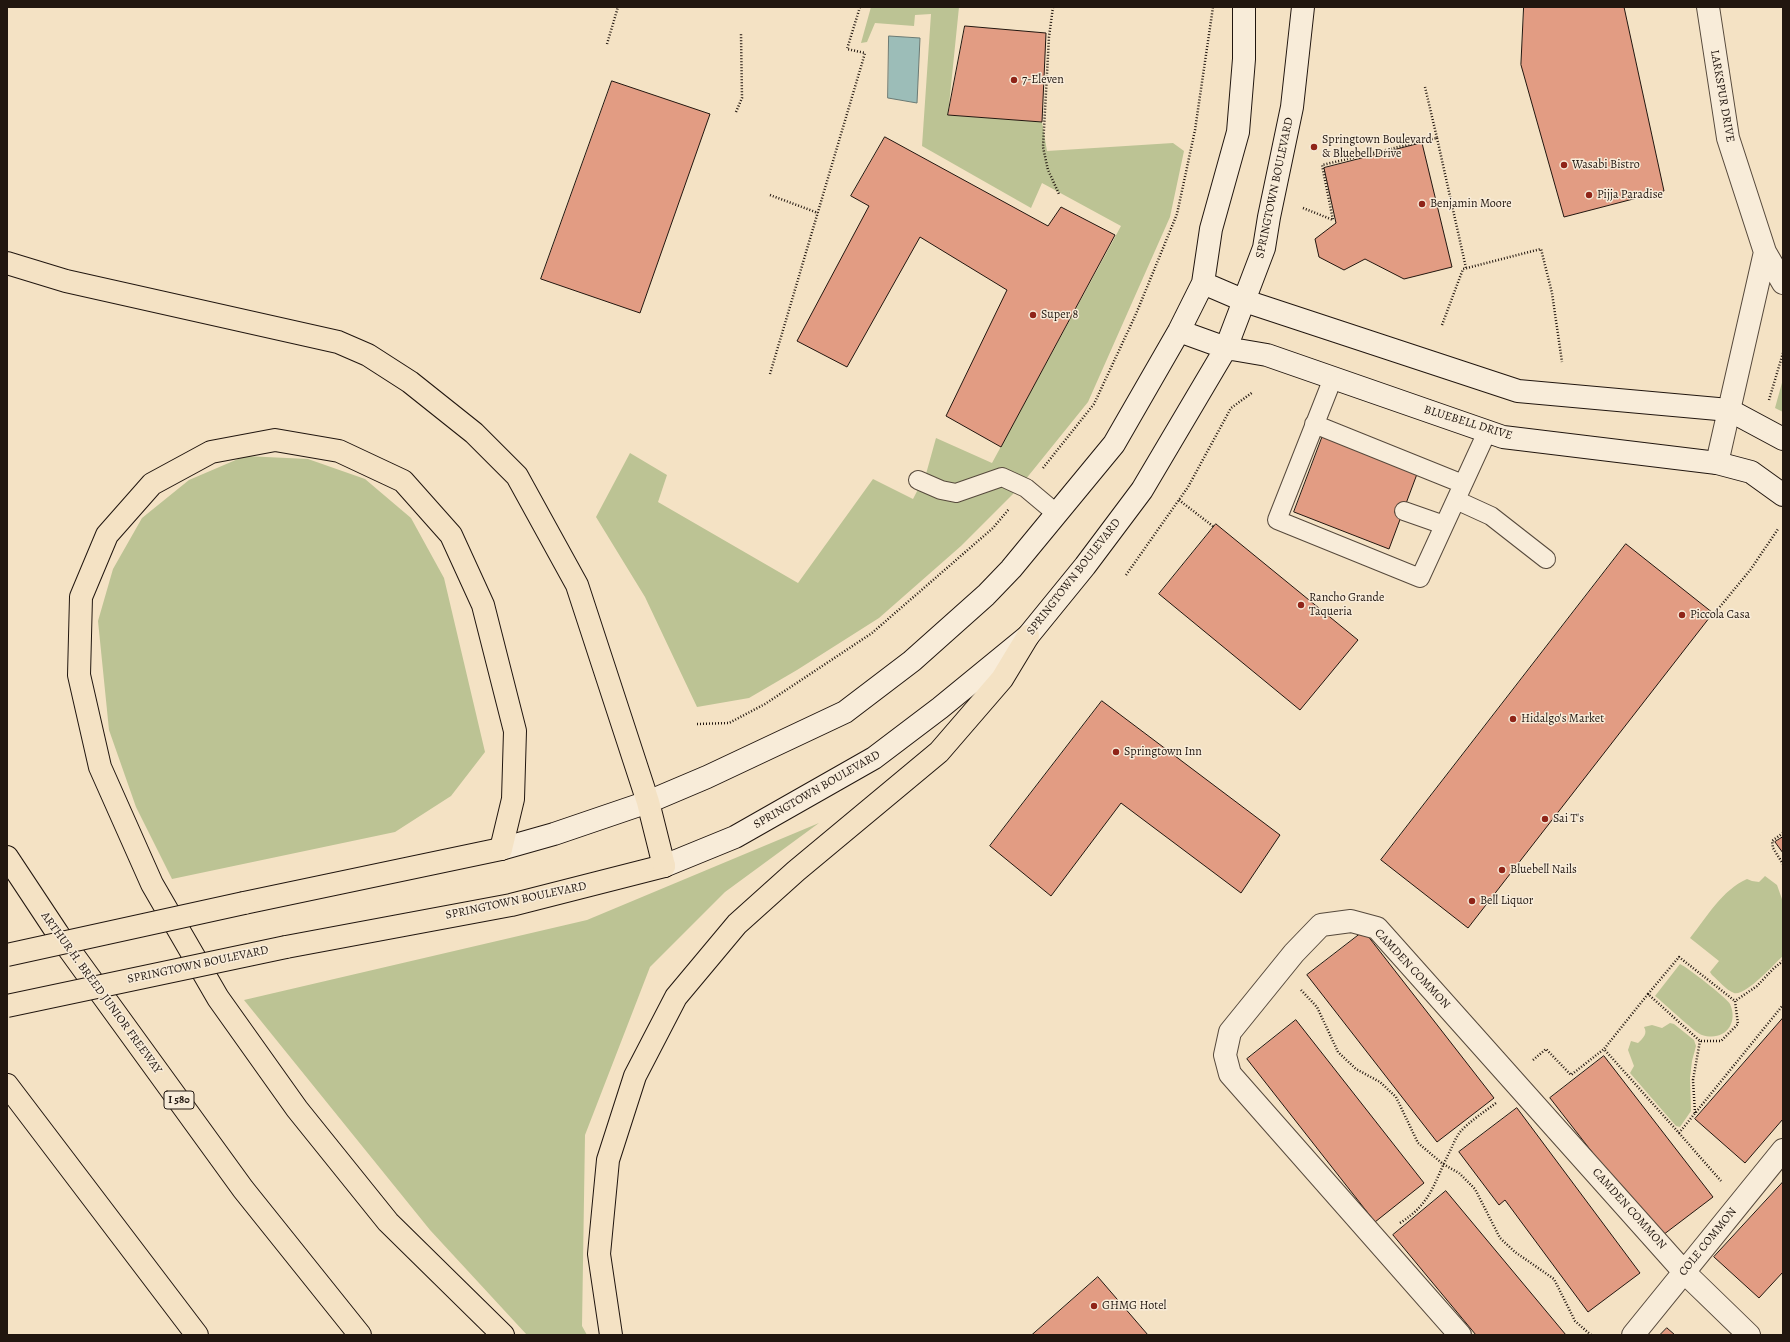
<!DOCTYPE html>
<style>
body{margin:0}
#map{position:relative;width:1790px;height:1342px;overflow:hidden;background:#f4e2c4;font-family:Alegreya,serif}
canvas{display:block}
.frame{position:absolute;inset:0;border:8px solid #21160f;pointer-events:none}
</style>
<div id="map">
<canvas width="1790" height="1342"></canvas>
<div class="frame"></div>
</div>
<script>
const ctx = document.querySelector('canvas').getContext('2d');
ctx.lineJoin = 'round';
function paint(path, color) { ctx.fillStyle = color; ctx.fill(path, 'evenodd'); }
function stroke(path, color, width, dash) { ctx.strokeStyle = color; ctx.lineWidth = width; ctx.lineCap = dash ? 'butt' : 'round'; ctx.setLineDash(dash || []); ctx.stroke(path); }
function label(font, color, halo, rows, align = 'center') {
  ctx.font = font + ' Alegreya,serif'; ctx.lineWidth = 3; ctx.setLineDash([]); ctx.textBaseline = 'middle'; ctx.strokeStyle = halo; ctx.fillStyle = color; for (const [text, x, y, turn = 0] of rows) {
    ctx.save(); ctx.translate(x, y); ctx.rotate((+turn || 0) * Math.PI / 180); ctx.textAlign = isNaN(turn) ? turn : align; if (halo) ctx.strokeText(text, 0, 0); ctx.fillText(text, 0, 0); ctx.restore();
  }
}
paint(new Path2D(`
 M871 7H959L948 115 1042 122 1047 151 1173 143 1184 151 1170 217 1088 402 1017 490 961 546 879 618 797 670 749 698 697 707 645 597 596 517 630 453 667 475 658 502 798 583 873 479 913 499 926 474 936 438 992 463 1121 226 1042 183 1031 208 922 146 931 14 915 15 914 26 875 23 867 42 861 43Z
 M1783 379V412L1775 408Z
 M245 456 308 459 365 479 411 518 444 578 485 752 451 796 395 832 172 879 136 807 109 730 98 621 113 569 142 518 189 480Z
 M819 823 725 892 650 967 585 1135 582 1326 587 1335H527L430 1230 244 1000 587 920Z
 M1765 876 1777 885 1783 902V956C1773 965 1746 996 1734 993 1726 990 1718 980 1712 975L1710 972 1719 961 1690 938C1707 917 1722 890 1747 879L1752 881 1759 882Z
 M1680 964C1687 967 1727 998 1730 1004 1739 1024 1724 1042 1702 1035 1694 1032 1664 1003 1655 996Z
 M1670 1023 1674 1024 1694 1040 1696 1046 1692 1061 1690 1078 1691 1111 1680 1127 1676 1126 1630 1073 1634 1066 1628 1050 1631 1041 1638 1043C1643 1038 1648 1034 1644 1027L1652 1025 1662 1028Z`), '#bcc394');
const water = new Path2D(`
 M889 36 920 38 917 103 888 98Z`);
paint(water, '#9cbdb8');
stroke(water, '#6b7a74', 1);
const building = new Path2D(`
 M1524 7H1624L1664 191 1564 217 1521 65Z
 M965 26 1046 33 1042 122 948 115Z
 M612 81 710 114 640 313 541 279Z
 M885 137 1048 226 1061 207 1115 235 1001 447 946 416 1007 290 920 237 847 367 797 341 869 206 851 196Z
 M1422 143 1452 267 1404 279 1365 259 1344 270 1319 257 1315 239 1336 223 1324 168Z
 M1325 430 1420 466 1389 549 1294 512Z
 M1216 524 1358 640 1300 710 1159 594Z
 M1626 544 1713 613 1468 928 1381 860Z
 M1102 701 1280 835 1241 893 1121 803 1051 896 990 846Z
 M1783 837V853L1775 842Z
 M1364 931 1494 1098 1437 1142 1307 975Z
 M1783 1018V1119L1745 1163 1695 1119Z
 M1296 1020 1424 1183 1375 1222 1247 1059Z
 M1604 1056 1713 1197 1659 1238 1550 1098Z
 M1517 1108 1640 1273 1588 1312 1505 1200 1499 1205 1459 1152Z
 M1783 1182V1272L1759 1298 1714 1257Z
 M1446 1191 1566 1335H1476L1393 1235Z
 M1098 1277 1148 1335H1032Z
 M1667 1328 1675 1335H1660Z`);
paint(building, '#e29c83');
stroke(building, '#21160f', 1);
const lane = new Path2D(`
 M1333 378 1277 520 1420 578 1487 432
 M1314 424 1463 484
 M918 480 941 490 956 493 1002 477 1026 488 1057 514
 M1456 500 1491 516 1546 559
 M1404 511 1444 525`);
const street = new Path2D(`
 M1708 7 1728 138 1765 252 1783 283
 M1717 463 1765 252
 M1460 1335 1230 1074 1225 1055 1230 1032 1294 953 1321 925 1351 921 1377 928 1684 1272 1749 1335
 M1633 1335 1783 1150`);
const secondary = new Path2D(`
 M1203 283 1245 301 1518 391 1729 410 1783 439
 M1179 331 1226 348 1267 355 1503 437 1717 463 1751 472 1783 495
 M501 849 554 834 648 802 707 777 845 712 912 661 986 595 1011 569 1114 444 1179 331 1203 283 1211 229 1238 132 1244 59V7
 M664 866 735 837 874 758 940 708 1028 636 1085 566 1142 490 1226 348 1264 248 1269 217 1292 107 1303 7`);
const primary = new Path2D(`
 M244 903 501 849
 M286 947 511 905 664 866`);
const highway = new Path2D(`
 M7 263 66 281 338 342 368 355 410 382 474 433 517 476 577 585 648 802 664 866
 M501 849 513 799 515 731 483 605 451 535 403 481 339 451 275 440 211 452 152 484 107 535 81 597 79 675 100 767 152 884 218 998 297 1109 388 1222 503 1335
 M7 857 58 934 243 1189 360 1335
 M7 1085 197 1335
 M611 1335 599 1254 608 1160 635 1076 676 997 737 924 796 871 939 752 1002 679 1028 636`);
stroke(lane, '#56493c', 20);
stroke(street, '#56493c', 24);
stroke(secondary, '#21160f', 24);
stroke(primary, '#21160f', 24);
stroke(highway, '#21160f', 24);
stroke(new Path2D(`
 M1053 7 1049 37 1043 147 1048 170 1059 194
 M607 44 618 7
 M736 112 742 98 741 34
 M1437 138 1466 268
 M770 195 818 213
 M1303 208 1333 220 1322 165 1437 138 1425 87
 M1442 325 1463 269 1541 249 1552 293 1562 362
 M770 374 865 53 847 49 860 7
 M1769 400 1783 353
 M1043 468 1094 404 1136 314 1177 214 1195 130 1213 7
 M1179 500 1214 527
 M1126 575 1188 487 1231 408 1253 392
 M1714 614 1751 569 1778 529
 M697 724 729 723 765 704 872 633 993 528 1009 509
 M1783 833 1772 841 1773 848 1783 864
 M1783 961 1774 968 1757 986 1735 1001 1738 1024 1721 1041H1700L1648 994 1604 1049 1679 1133 1783 1005
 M1301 990 1317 1007 1338 1052 1356 1069 1380 1082 1396 1097 1418 1143 1443 1164 1459 1173 1475 1189 1500 1238 1515 1252 1554 1279 1575 1321 1591 1335
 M1648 994 1679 957 1735 1001
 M1533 1060 1546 1049 1571 1075 1604 1049
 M1695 1113 1693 1080 1700 1041
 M1679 1133 1721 1181
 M1400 1223C1432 1203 1434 1182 1450 1151 1453 1145 1456 1137 1460 1132 1470 1121 1484 1112 1496 1103`), '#21160f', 2.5, [1, 2]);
stroke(lane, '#f8ecd9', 18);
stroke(street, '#f8ecd9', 22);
stroke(secondary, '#f8ecd9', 22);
stroke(primary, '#f4e2c4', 22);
stroke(highway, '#f4e2c4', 22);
const primaryBridge = new Path2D(`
 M7 955 244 903
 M7 1006 286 947`);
stroke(primaryBridge, '#21160f', 24, []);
stroke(primaryBridge, '#f4e2c4', 22);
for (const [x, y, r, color] of [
 [1014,80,4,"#8f2418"],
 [1314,147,4,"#8f2418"],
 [1564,165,4,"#8f2418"],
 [1589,195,4,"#8f2418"],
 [1422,204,4,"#8f2418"],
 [1033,315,4,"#8f2418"],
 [1301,605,4,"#8f2418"],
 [1682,615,4,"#8f2418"],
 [1513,719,4,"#8f2418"],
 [1116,752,4,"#8f2418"],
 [1545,819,4,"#8f2418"],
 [1502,870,4,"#8f2418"],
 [1472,901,4,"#8f2418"],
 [1094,1306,4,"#8f2418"]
]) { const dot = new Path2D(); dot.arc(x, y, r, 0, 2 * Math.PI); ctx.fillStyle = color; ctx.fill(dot); stroke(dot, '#f8ecd9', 1.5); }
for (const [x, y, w] of [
 [179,1100,30]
]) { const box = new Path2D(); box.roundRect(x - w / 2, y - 9, w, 18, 3); ctx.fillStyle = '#f8ecd9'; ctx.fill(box); stroke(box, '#21160f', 1); }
label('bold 11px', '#21160f', null, [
 ["I 580",179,1100]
]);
label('12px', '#21160f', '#f8ecd9', [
 ["7-Eleven",1022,80],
 ["Springtown Boulevard",1322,140],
 ["& Bluebell Drive",1322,154],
 ["Wasabi Bistro",1572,165],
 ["Pijja Paradise",1597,195],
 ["Benjamin Moore",1430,204],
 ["Super 8",1041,315],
 ["Rancho Grande",1309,598],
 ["Taqueria",1309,612],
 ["Piccola Casa",1690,615],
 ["Hidalgo's Market",1521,719],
 ["Springtown Inn",1124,752],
 ["Sai T's",1553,819],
 ["Bluebell Nails",1510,870],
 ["Bell Liquor",1480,901],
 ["GHMG Hotel",1102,1306]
], 'left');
label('12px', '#21160f', '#f8ecd9', [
 ["LARKSPUR DRIVE",1722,96,80],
 ["SPRINGTOWN BOULEVARD",1275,188,-78],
 ["BLUEBELL DRIVE",1468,423,17],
 ["SPRINGTOWN BOULEVARD",1074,577,-52],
 ["SPRINGTOWN BOULEVARD",817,790,-30],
 ["SPRINGTOWN BOULEVARD",516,901,-12],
 ["SPRINGTOWN BOULEVARD",198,965,-12],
 ["CAMDEN COMMON",1412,969,47],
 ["ARTHUR H. BREED JUNIOR FREEWAY",101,993,54],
 ["CAMDEN COMMON",1629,1209,48],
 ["COLE COMMON",1708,1242,-51]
]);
</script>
